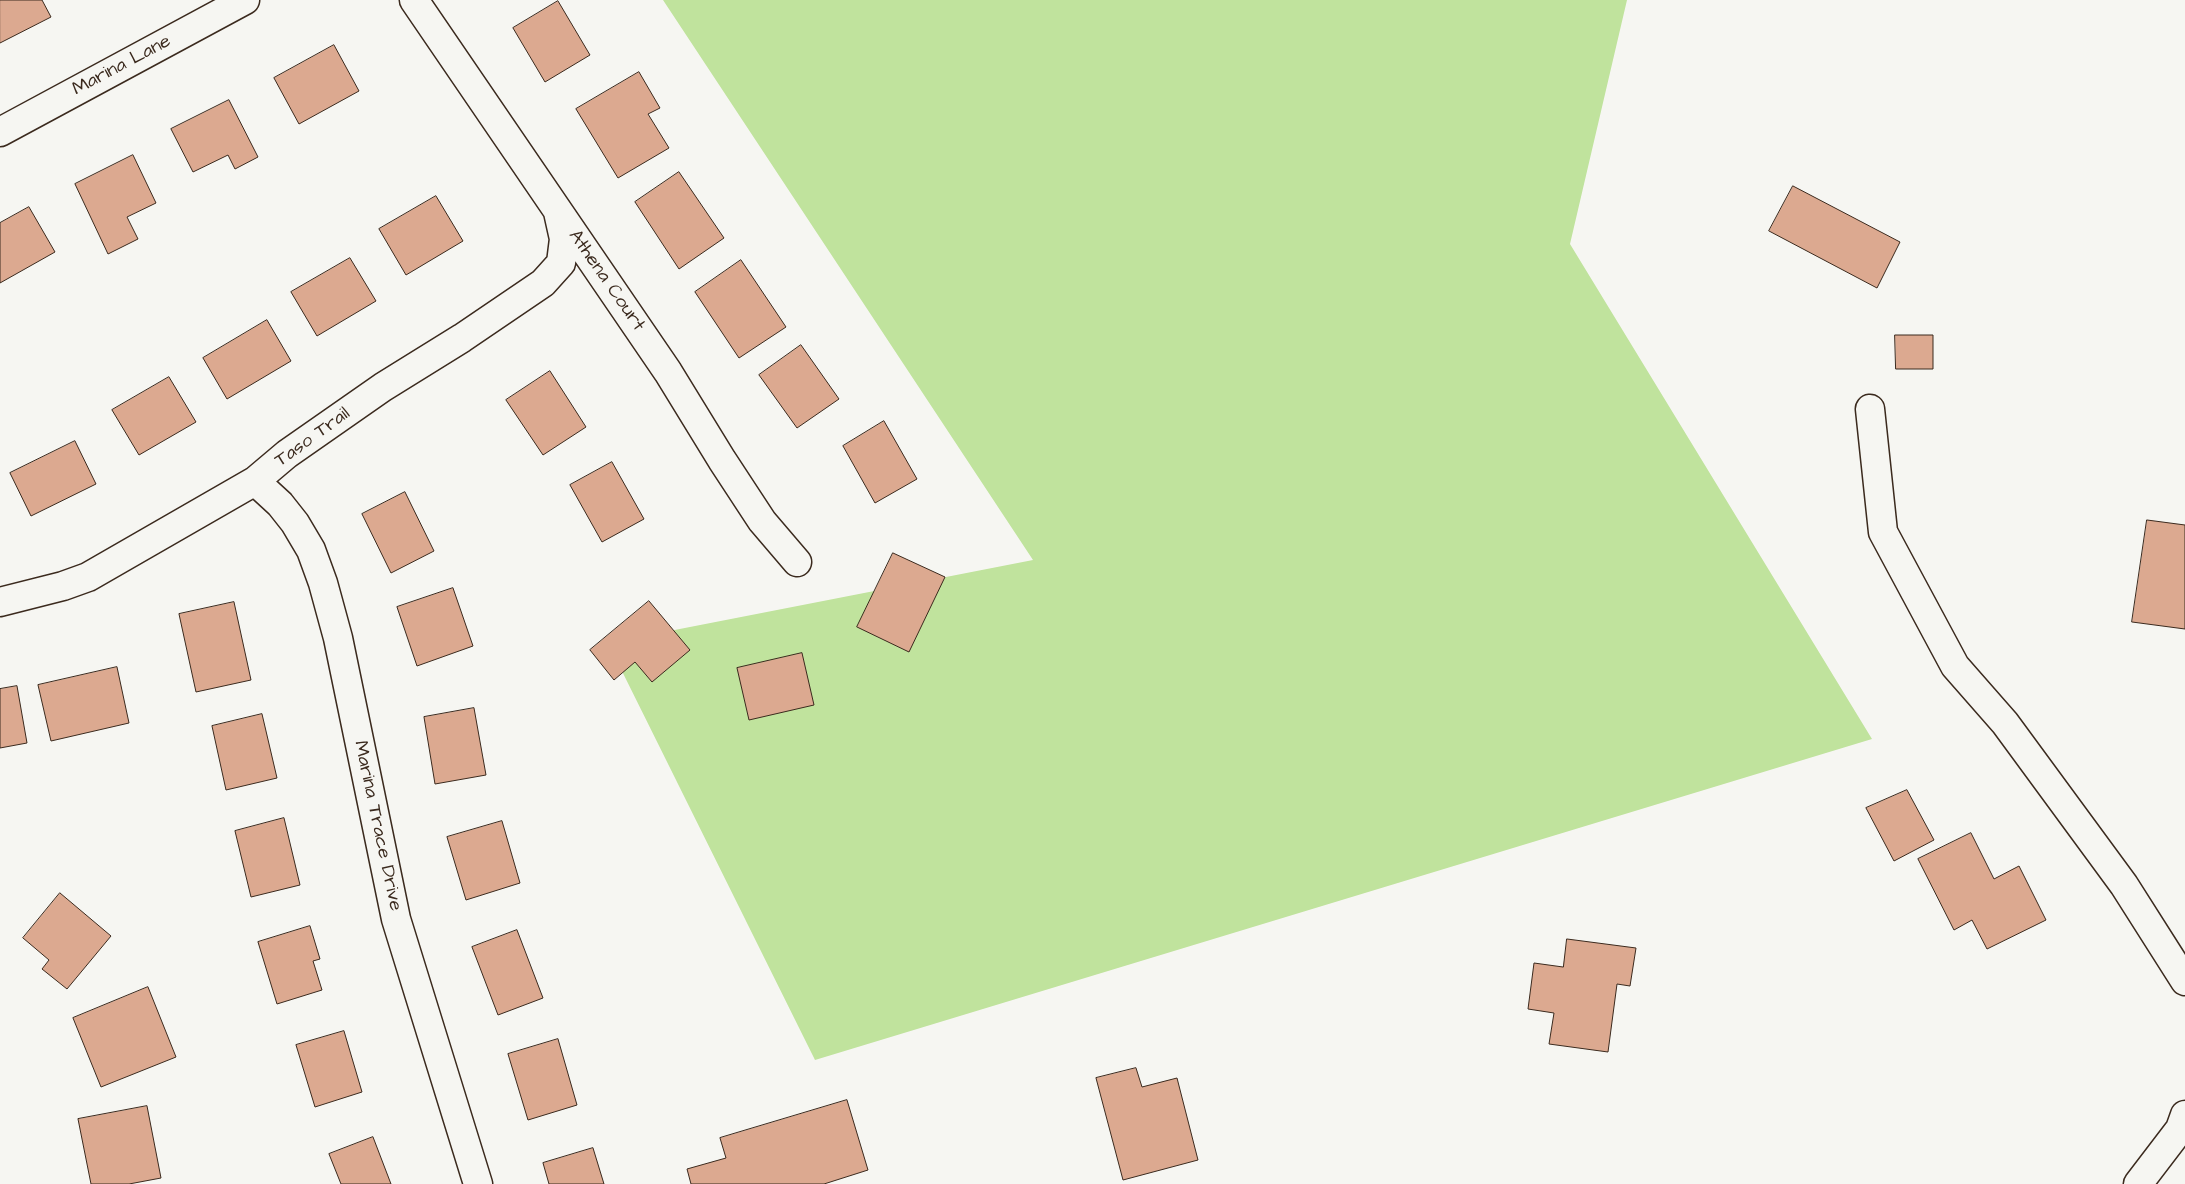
<!DOCTYPE html>
<style>
body{margin:0}
canvas{display:block;background:#f6f6f2}
</style>
<canvas width="2185" height="1184"></canvas>
<script>
const ctx = document.querySelector('canvas').getContext('2d');
ctx.lineJoin = 'round';
function paint(path, color) { ctx.fillStyle = color; ctx.fill(path, 'evenodd'); }
function stroke(path, color, width, dash) { ctx.strokeStyle = color; ctx.lineWidth = width; ctx.lineCap = dash ? 'butt' : 'round'; ctx.setLineDash(dash || []); ctx.stroke(path); }
function label(font, color, halo, rows, align = 'center') {
  ctx.font = font + ' "Architects Daughter",sans-serif'; ctx.lineWidth = 4; ctx.setLineDash([]); ctx.textBaseline = 'middle'; ctx.strokeStyle = halo; ctx.fillStyle = color; for (const [text, x, y, turn = 0] of rows) {
    ctx.save(); ctx.translate(x, y); ctx.rotate((+turn || 0) * Math.PI / 180); ctx.textAlign = isNaN(turn) ? turn : align; if (halo) ctx.strokeText(text, 0, 0); ctx.fillText(text, 0, 0); ctx.restore();
  }
}
paint(new Path2D(`
 M663 0H1627L1570 244 1872 739 815 1060 608 643 1033 560Z`), '#c0e39d');
const building = new Path2D(`
 M0 0H42L51 17 0 43Z
 M558 1 590 55 545 82 513 28Z
 M334 45 359 91 299 124 274 78Z
 M639 72 660 108 648 114 669 148 618 178 576 109Z
 M229 100 258 157 235 169 228 155 193 172 171 129Z
 M133 155 156 203 127 217 138 239 108 254 75 184Z
 M679 172 724 238 679 269 635 202Z
 M1793 186 1900 242 1877 288 1769 231Z
 M436 196 463 241 406 275 379 229Z
 M29 207 55 252 0 283V223Z
 M350 258 376 301 317 336 291 292Z
 M741 260 786 327 739 358 695 292Z
 M267 320 291 361 227 399 203 358Z
 M1895 335H1933V369H1896Z
 M801 345 839 399 797 428 759 375Z
 M550 371 586 427 543 455 506 400Z
 M169 377 196 422 139 455 112 410Z
 M884 421 917 479 875 503 843 446Z
 M75 441 96 484 31 516 10 473Z
 M612 462 644 519 602 542 570 485Z
 M405 492 434 551 391 573 362 514Z
 M2147 520 2185 525V629L2132 622Z
 M893 553 945 577 909 652 857 627Z
 M453 588 473 646 417 666 397 607Z
 M649 601 690 650 652 682 635 662 614 680 590 650Z
 M234 602 251 680 196 692 179 614Z
 M802 653 814 705 749 720 737 668Z
 M117 667 129 723 51 741 38 685Z
 M17 686 27 743 0 748V689Z
 M474 708 486 775 435 784 424 717Z
 M262 714 277 778 226 790 212 726Z
 M1907 790 1934 840 1894 861 1866 808Z
 M284 818 300 885 251 897 235 831Z
 M502 821 520 883 466 900 447 837Z
 M1971 833 1994 879 2019 866 2046 920 1987 949 1972 920 1954 930 1918 859Z
 M60 893 111 936 67 989 42 969 49 960 23 938Z
 M310 926 320 959 313 961 322 990 277 1004 258 942Z
 M517 930 543 998 498 1015 472 947Z
 M1567 939 1636 948 1630 986 1617 984 1608 1052 1549 1044 1554 1013 1528 1009 1534 963 1563 967Z
 M148 987 176 1057 101 1087 73 1018Z
 M344 1031 362 1092 315 1107 296 1045Z
 M558 1039 577 1105 528 1120 508 1054Z
 M1136 1068 1142 1087 1177 1078 1198 1160 1123 1180 1096 1078Z
 M847 1100 868 1170 824 1184H691L687 1169 726 1158 720 1138Z
 M147 1106 161 1178 129 1184H91L78 1119Z
 M373 1137 391 1184H341L329 1154Z
 M593 1148 604 1184H549L543 1163Z`);
paint(building, '#dca990');
stroke(building, '#3b2a1e', 1);
const minor = new Path2D(`
 M414 0 668 372 722 460 762 521 797 562
 M0 132 245 0
 M1870 409 1883 532 1955 666 2005 723 2124 885 2185 981
 M255 481 280 504 295 523 311 550 323 583 338 638 396 919 478 1184
 M0 602 63 586 88 577 255 481 287 454 383 387 462 338 543 283 561 263 564 239 558 212
 M2138 1184 2180 1129 2185 1115`);
stroke(minor, '#3b2a1e', 31);
stroke(minor, '#f6f6f2', 28);
label('19px', '#3b2a1e', '#f6f6f2', [
 ["Marina Lane",122,66,-28],
 ["Athena Court",606,281,55],
 ["Taso Trail",313,438,-36],
 ["Marina Trace Drive",377,826,78]
]);
</script>
